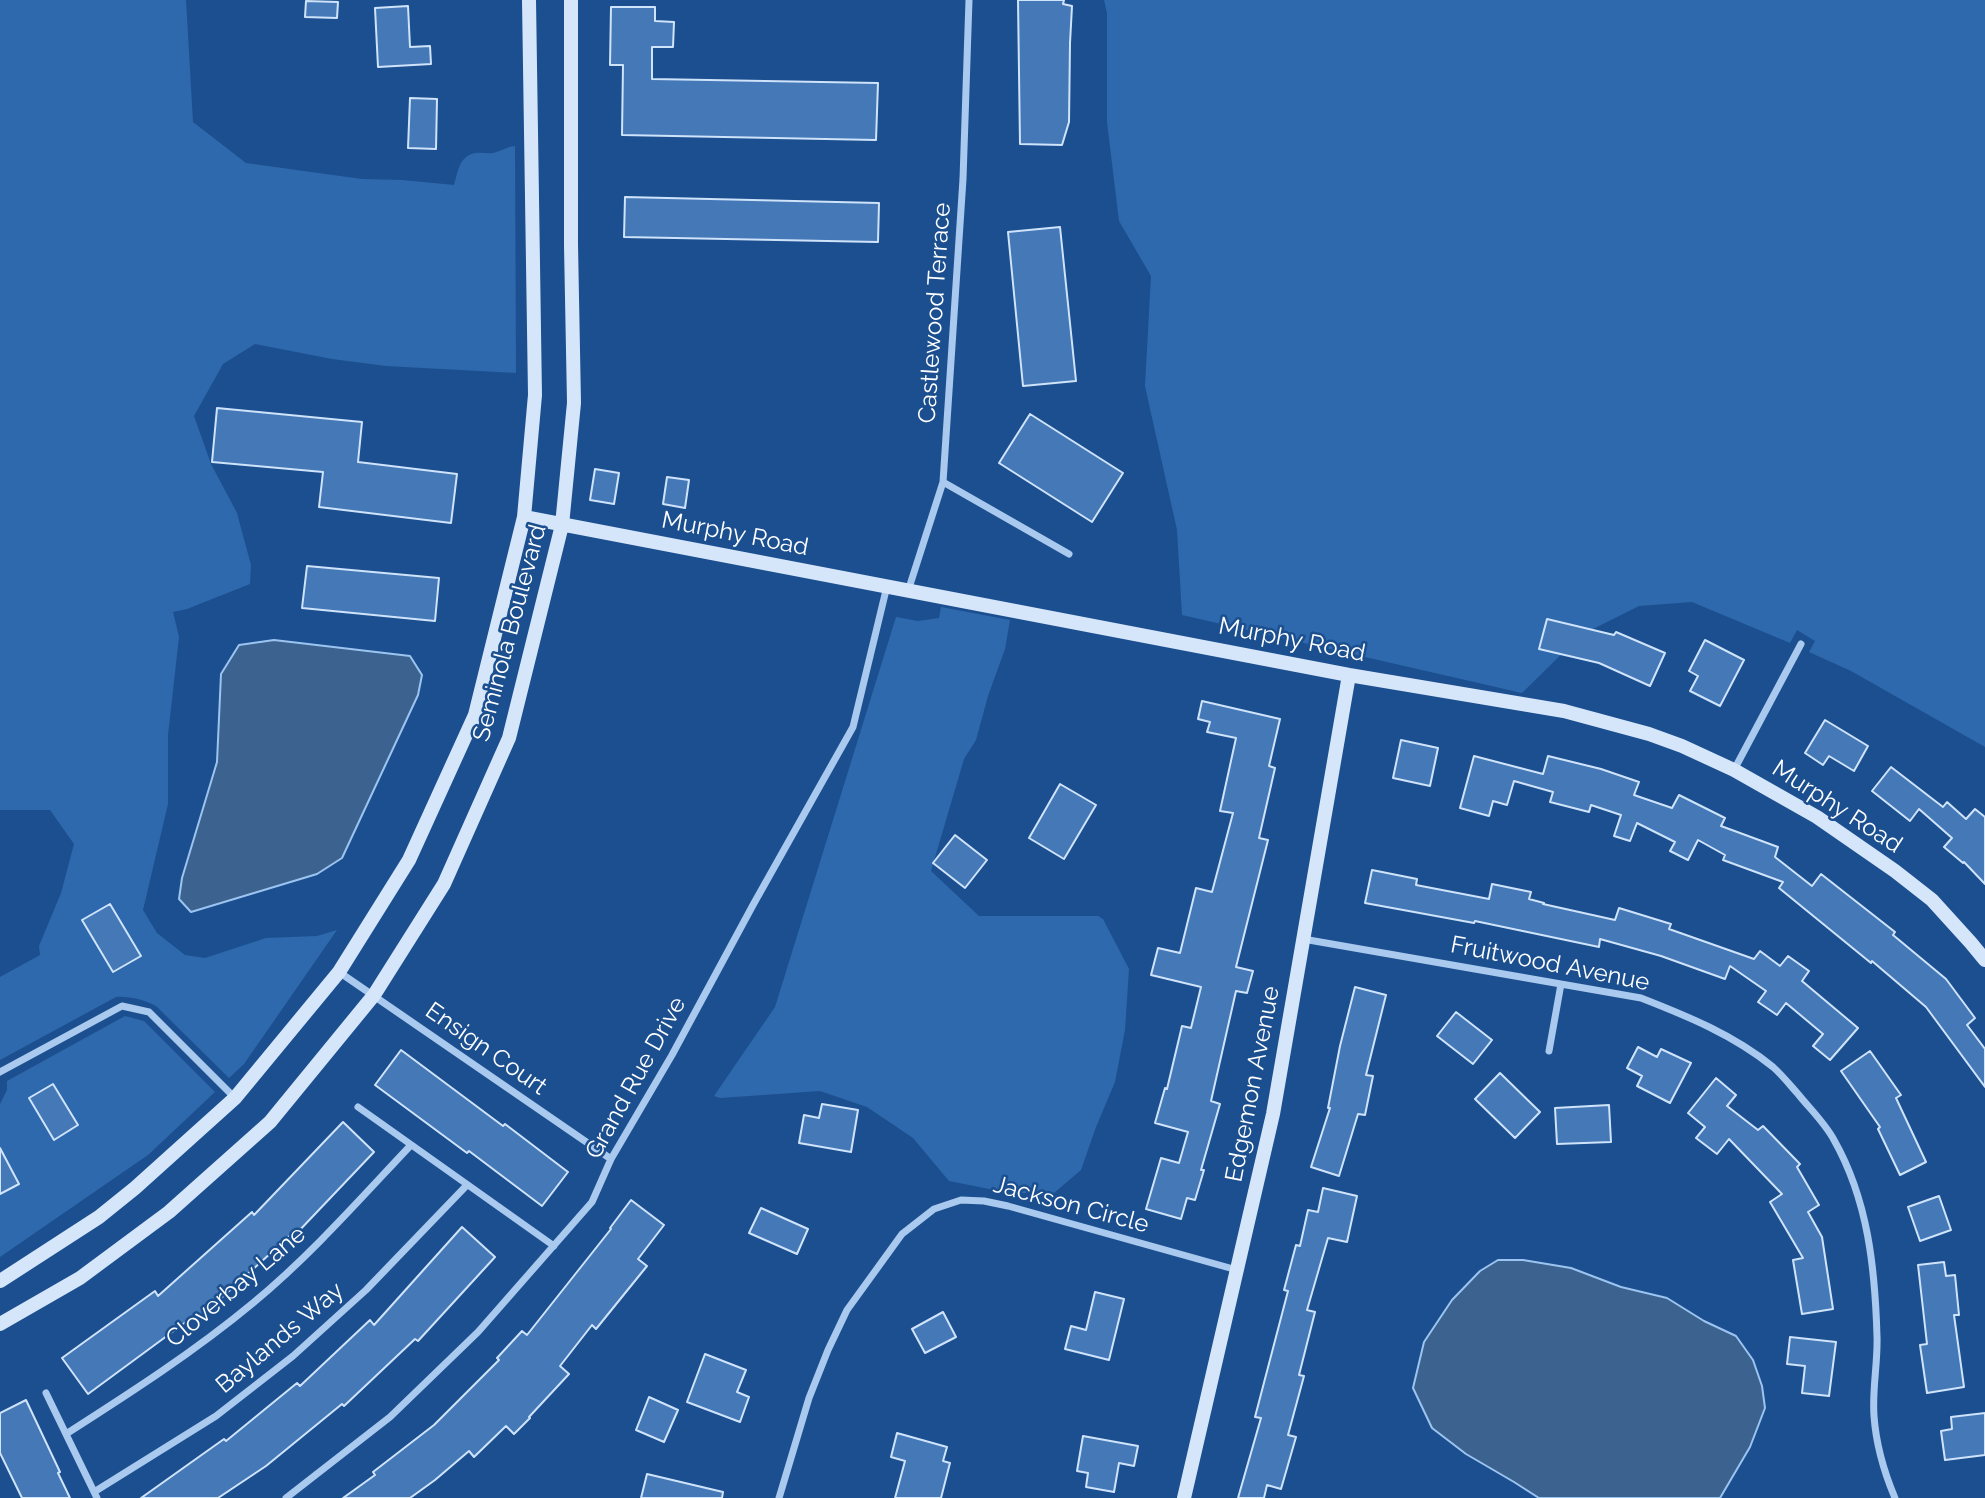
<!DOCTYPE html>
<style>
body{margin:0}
canvas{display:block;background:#1b4f8f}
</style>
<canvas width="1985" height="1498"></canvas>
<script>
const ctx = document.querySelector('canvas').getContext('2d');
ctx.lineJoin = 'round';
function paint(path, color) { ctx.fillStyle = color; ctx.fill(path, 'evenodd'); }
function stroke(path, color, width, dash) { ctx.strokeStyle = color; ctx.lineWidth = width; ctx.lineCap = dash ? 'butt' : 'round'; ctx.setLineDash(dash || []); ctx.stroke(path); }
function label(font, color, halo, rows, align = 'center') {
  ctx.font = font + ' Raleway,sans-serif'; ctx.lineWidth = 5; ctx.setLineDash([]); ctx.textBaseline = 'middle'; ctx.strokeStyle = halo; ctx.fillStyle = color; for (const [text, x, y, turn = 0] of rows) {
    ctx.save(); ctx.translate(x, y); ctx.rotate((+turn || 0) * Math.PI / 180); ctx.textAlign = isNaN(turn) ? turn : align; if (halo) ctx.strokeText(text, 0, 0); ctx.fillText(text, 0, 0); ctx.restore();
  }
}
paint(new Path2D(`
 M0 0H186L193 122 246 163 362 179 402 180 454 185C458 172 459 156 475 153 481 152 487 154 493 153 501 151 506 147 515 146L516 373 386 366 332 359 255 344 223 364 194 416 211 464 237 513 251 565 250 584 187 609 173 612 179 637 168 735V804L143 910 157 933 185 955 205 958 266 938 317 936 337 930 244 1064 229 1078 156 1006C145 1000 129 996 116 997L0 1060V977L40 955 39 946 61 893 74 844 50 810H0Z
 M1104 0H1985V747L1851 671 1809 652 1815 641 1797 630 1790 643 1692 602 1639 606 1581 635 1522 693 1182 615 1177 530 1145 386 1151 276 1119 221 1107 122V13Z
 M941 607 1010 620 1005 649 988 696 976 740 964 759 931 871 979 916H1098L1103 919 1129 969 1125 1030 1115 1082 1096 1127 1081 1170 1054 1193H1009L949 1181 913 1138 867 1107 820 1091 720 1098 714 1096 775 1007 896 617 918 621 939 618Z
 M125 1016 144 1021 215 1092 148 1155 0 1257V1104L7 1090V1081Z`), '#2e69ad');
const water = new Path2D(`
 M274 640 410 656 422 675 418 695 342 858 317 874 191 912 179 899 182 878 217 762 221 674 239 645Z
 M1498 1260H1523L1571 1268 1621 1287 1667 1298 1704 1321 1736 1336 1753 1360 1762 1386 1765 1408 1750 1447 1720 1498H1539L1514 1482 1466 1454 1432 1428 1413 1388 1424 1342 1452 1300 1480 1271Z`);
paint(water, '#3c6290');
stroke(water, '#9cc4f0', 2);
const building = new Path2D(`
 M1018 0H1064L1063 4 1072 6 1070 43 1069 122 1062 145 1020 144Z
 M306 1 338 2 337 18 305 17Z
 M408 6 410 47 430 46 431 64 378 67 375 8Z
 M611 7H655V21L674 22 673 47H652V79L878 83 876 140 622 135 623 65H610Z
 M410 98 437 99 436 149 408 148Z
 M625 197 879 203 878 242 624 237Z
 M1060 227 1076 381 1023 386 1008 232Z
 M217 408 362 422 358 462 457 474 451 523 319 507 323 472 212 462Z
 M1030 414 1123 473 1092 522 999 463Z
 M595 469 619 473 614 504 590 500Z
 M667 477 689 480 685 508 663 504Z
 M307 566 439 578 435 621 302 608Z
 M1547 619 1614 635 1616 632 1665 653 1650 686 1599 663 1539 649Z
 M1705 640 1744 660 1720 706 1690 691 1698 676 1689 671Z
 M1202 701 1280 719 1269 766 1275 768 1259 838 1268 840 1236 967 1253 971 1247 993 1236 991 1211 1101 1220 1104 1201 1170H1204L1195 1200 1187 1198 1181 1219 1146 1209 1161 1158 1179 1163 1188 1132 1155 1123 1165 1088 1167 1089 1182 1026 1191 1028 1201 987 1151 975 1158 948 1180 953 1196 888 1212 892 1233 813 1220 811 1236 738 1207 732 1210 722 1198 719Z
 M1825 720 1868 746 1854 771 1829 756 1823 765 1805 753Z
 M1401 740 1438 748 1430 786 1393 778Z
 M1474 756 1543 774 1548 756 1601 769 1639 782 1634 795 1672 808 1679 795 1725 818 1721 826 1778 847 1775 857 1812 886 1821 874 1895 932 1893 935 1946 979 1975 1018 1967 1025 1985 1049V1087L1926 1007 1872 961 1871 963 1779 888 1783 882 1723 860 1725 855 1698 840 1688 860 1670 851 1675 842 1637 823 1630 841 1614 836 1621 815 1591 805 1589 812 1550 802 1553 792 1514 781 1507 805 1493 801 1489 816 1460 808Z
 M1891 767 1943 807 1947 802 1966 819 1975 809 1985 817V884L1964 862 1963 863 1944 847 1952 838 1919 809 1910 821 1872 791Z
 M1060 784 1096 805 1064 859 1029 838Z
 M955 835 987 860 965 888 933 863Z
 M1372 870 1417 879 1416 885 1489 899 1492 884 1531 892 1529 899 1544 903 1543 904 1615 920 1619 908 1671 924 1669 929 1754 959 1760 951 1780 966 1788 956 1809 971 1802 981 1858 1028 1830 1060 1813 1046 1823 1034 1786 1003 1777 1015 1758 1002 1766 991 1730 966 1725 979 1661 956 1600 939 1599 947 1475 921 1474 923 1365 903Z
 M110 904 141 956 113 972 82 920Z
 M1355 987 1386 995 1366 1075 1373 1076 1365 1115 1358 1114 1339 1176 1311 1167 1330 1108H1328L1340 1046Z
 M1456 1012 1492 1040 1473 1064 1437 1036Z
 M1638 1047 1657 1057 1661 1049 1691 1063 1670 1103 1637 1086 1642 1076 1627 1068Z
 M401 1050 503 1126 505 1124 568 1172 542 1206 469 1151 467 1153 375 1085Z
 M1870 1051 1901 1095 1896 1098 1926 1162 1900 1175 1878 1129 1880 1127 1841 1071Z
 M1500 1073 1540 1112 1515 1138 1475 1099Z
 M1716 1078 1736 1095 1727 1106 1758 1130 1763 1126 1800 1164 1797 1167 1819 1205 1808 1212 1822 1237 1833 1309 1802 1314 1793 1260 1803 1258 1770 1202 1782 1194 1729 1139 1717 1154 1696 1138 1705 1127 1688 1113Z
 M53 1084 78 1125 54 1140 29 1098Z
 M822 1104 858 1110 851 1152 799 1143 804 1115 819 1118Z
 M1609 1105 1611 1142 1557 1144 1555 1108Z
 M343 1122 374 1152 296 1234 294 1232 197 1320 194 1316 88 1394 62 1358 155 1291 158 1296 252 1212 254 1215Z
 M0 1148 19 1184 0 1194Z
 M1323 1188 1357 1196 1347 1242 1328 1238 1307 1310 1315 1312 1299 1375 1304 1376 1288 1435 1296 1437 1281 1489 1267 1485 1264 1498H1238L1261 1418 1255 1417 1288 1291 1284 1290 1296 1245 1300 1246 1308 1210 1318 1212Z
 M1939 1196 1951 1230 1920 1241 1908 1207Z
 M631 1200 664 1225 638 1259 647 1266 596 1329 592 1325 560 1366 569 1374 529 1417 530 1418 514 1434 506 1426 474 1457 469 1451 435 1480 410 1498H343L375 1475 373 1472 434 1425 499 1360 497 1358 522 1331 527 1335 611 1229 610 1228Z
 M761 1208 808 1229 797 1254 749 1233Z
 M462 1227 495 1257 418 1341 415 1339 344 1406 342 1404 266 1466 218 1498H141L224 1439 226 1441 297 1383 300 1386 370 1320 374 1325Z
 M1944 1262 1946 1276 1955 1275 1959 1315H1954L1964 1387 1927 1393 1920 1345 1927 1344 1918 1265Z
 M1095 1292 1124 1299 1109 1360 1065 1349 1071 1326 1086 1330Z
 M943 1312 956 1337 925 1353 912 1329Z
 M1790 1337 1836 1342 1829 1396 1802 1393 1805 1366 1787 1364Z
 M705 1354 746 1370 737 1392 749 1397 740 1422 687 1402Z
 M649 1397 678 1410 664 1442 636 1430Z
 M26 1400 60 1472 58 1473 70 1498H22L0 1453V1413Z
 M1985 1413V1455L1945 1460 1941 1431 1952 1429 1951 1417Z
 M897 1433 947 1447 943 1461 950 1463 941 1498H895L905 1461 891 1457Z
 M1083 1436 1138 1446 1134 1466 1119 1463 1114 1492 1086 1487 1088 1473 1077 1471Z
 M647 1474 723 1492 722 1498H641Z`);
paint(building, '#4478b7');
stroke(building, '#cfe3fa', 2);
stroke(new Path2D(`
 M969 0 963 179 943 482 1069 554
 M908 591 943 482
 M1734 770 1801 644
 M1303 939 1641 998C1687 1016 1734 1035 1773 1067 1782 1075 1790 1085 1798 1094 1810 1109 1825 1123 1834 1140 1868 1200 1875 1268 1877 1336 1878 1362 1872 1389 1874 1416 1876 1444 1884 1472 1895 1498
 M339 972 611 1159
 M1549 1051 1561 984
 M0 1072 122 1006 149 1012 235 1098
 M358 1107 554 1246
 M46 1393 97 1498
 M66 1434C130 1393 194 1352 253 1303 311 1255 360 1199 411 1145
 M94 1492 216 1416 293 1356 366 1290 467 1185
 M286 1498 390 1417 478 1332 592 1202 611 1159 672 1055 753 905 853 727 887 586
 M779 1498 809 1398 828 1350 847 1310 902 1234 934 1209 961 1200 984 1201 1008 1206 1237 1270`), '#a9c9ee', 7);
stroke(new Path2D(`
 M524 517 1349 675 1564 711 1649 734 1682 746 1734 770 1817 817 1895 871 1932 900 1971 943 1985 960
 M0 1281 99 1217 135 1188 235 1098 339 972 409 860 475 715 524 517 535 395 529 0
 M0 1324 80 1278 169 1212 270 1122 374 995 444 884 509 738 562 525 574 403 571 245V0
 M1184 1498 1273 1114 1349 675`), '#d6e6fa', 14);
label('24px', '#fff', '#1b4f8f', [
 ["Castlewood Terrace",935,313,-86],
 ["Murphy Road",735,534,11],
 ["Seminola Boulevard",510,633,-75],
 ["Murphy Road",1292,640,11],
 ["Murphy Road",1837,807,33],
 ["Fruitwood Avenue",1550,964,11],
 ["Ensign Court",486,1049,35],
 ["Grand Rue Drive",636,1078,-61],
 ["Edgemon Avenue",1253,1084,-79],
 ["Jackson Circle",1071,1205,15],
 ["Cloverbay Lane",236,1287,-40],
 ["Baylands Way",280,1338,-40]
]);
</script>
